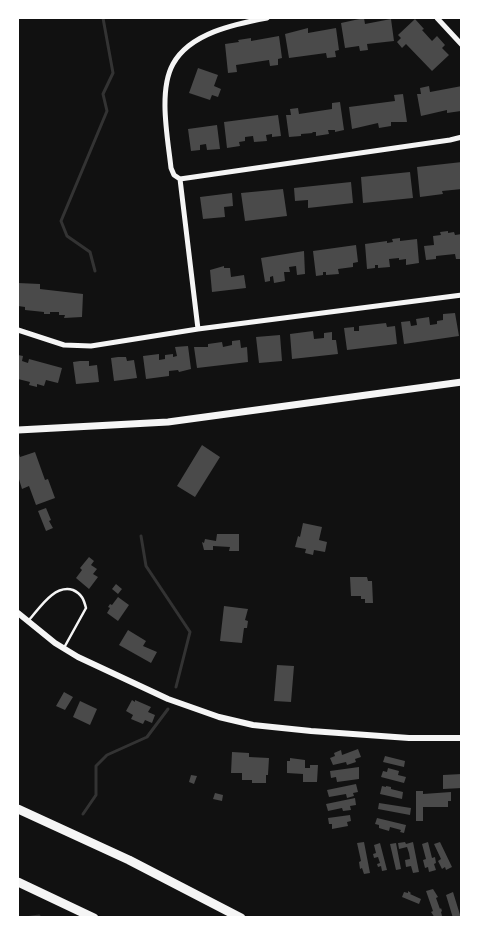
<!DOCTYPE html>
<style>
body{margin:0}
#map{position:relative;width:479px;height:935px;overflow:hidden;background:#111;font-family:Rubik,sans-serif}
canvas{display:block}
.frame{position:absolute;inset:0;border:19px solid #fff;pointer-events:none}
</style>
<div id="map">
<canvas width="479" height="935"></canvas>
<div class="frame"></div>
</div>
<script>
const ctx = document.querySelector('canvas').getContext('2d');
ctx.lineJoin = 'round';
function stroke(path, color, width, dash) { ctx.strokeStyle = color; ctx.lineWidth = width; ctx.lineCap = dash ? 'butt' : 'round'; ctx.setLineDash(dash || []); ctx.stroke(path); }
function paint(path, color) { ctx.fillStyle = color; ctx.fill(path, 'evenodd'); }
stroke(new Path2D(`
 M95 271 90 252 67 236 61 221 107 111 103 94 113 73 103 18
 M141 536 146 566 190 632 176 687
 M83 814 96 795V766L107 755 147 737 168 709
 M25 918 39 916`), '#333', 3);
paint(new Path2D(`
 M364 18 365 24 391 19 394 41 367 44 368 50 360 51 359 46 345 48 341 23Z
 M415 19 424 29 422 30 432 41 437 36 445 45 442 48 449 55 432 71 406 44 402 48 397 42 401 38 398 35Z
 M308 28V33L336 28 339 50 335 51 336 57 327 58 326 53 289 58 285 34Z
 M279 36 282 58 278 59V65L270 66 269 60 236 65 237 72 228 73 225 44 239 42 238 40 251 38V41Z
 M198 68 218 75 214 86 221 89 218 97 212 95 210 100 189 93Z
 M429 86 430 92 462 86 461 111 447 113V110L421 116 417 94H421L420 88Z
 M403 94 407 122H391V126L379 128 378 123 352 129 349 107 395 101 394 95Z
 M340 102 344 130 335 132V130H328L329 134 316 136V132H312L313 133 301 134V136L289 137 286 115H291L290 109 298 108 299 114 332 109V103Z
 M278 115 281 136 272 137V134L266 135 267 141 254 142 253 136 245 137V141L239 142 240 146 227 148 224 122Z
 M217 125 220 149 207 150 206 144 200 145V150L191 151 188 129Z
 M462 162V189L442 191 443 194 420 197 417 167Z
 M410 172 413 198 363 203 361 177Z
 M351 182 353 203 308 208V200L295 201 294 188Z
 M283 189 287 216 245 221 241 193Z
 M232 193 233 206 224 207 225 217 203 219 200 197Z
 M448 231V233L454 232 455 235 462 234V259H456L455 254 436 256V259L426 260 424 246 434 245 433 236 441 235 440 232Z
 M400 238V241L417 239 419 263 406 265V259L399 260V258L389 259 390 267 378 268V265H375V268L367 269 365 244 387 241V243L393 242 392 239Z
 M356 245 358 262 353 263V267L338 269 339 274 326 275V272H323V275L316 276 313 251Z
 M304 251 305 274 297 275 296 266 289 267 290 272H284L285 281 274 283 273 276 270 277V281L265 282 261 258Z
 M224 266V268H230L231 277 244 275 246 288 212 292 210 270Z
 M18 283 40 284V289L83 294 82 317 64 318 65 315H59V312H50V314H44V312L25 310V307L18 306Z
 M455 313 459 336 404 344 401 322 410 321 411 326 417 325 416 319 429 317 430 325 437 324V321L443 320V314Z
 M386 323 387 327 395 326 397 344 347 350 344 328 354 327V331H359V326Z
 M313 331 314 339 324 338V333L332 332V340H336L338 354 292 359 290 334Z
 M280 335 282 361 259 363 256 337Z
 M240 340 241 348 247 347 248 362 197 368 194 347H208V344L222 342 223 347 232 345V341Z
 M188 346 191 369 179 372 178 370 169 371V376L146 379 143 356 159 354V360L165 359V355L173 354V357L177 356 175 347Z
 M18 355 23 356 22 361 28 363 29 359 62 368 58 383 46 380 44 386 37 384V387L29 385 30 382 18 379Z
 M118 357H126L127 361 134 360 137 378 114 381 111 358Z
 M80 361H89V366L97 365 99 382 76 384 73 362Z
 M202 445 220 457 195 497 177 486Z
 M18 450 20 457 35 452 45 480 48 479 55 498 36 505 29 486 22 489 18 476Z
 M46 508 51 520 49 521 53 528 46 531 38 511Z
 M303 523 322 527 319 540 327 542 325 552 314 550 313 555 305 553 306 549 295 547 298 536 300 537Z
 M217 534H239V551H229L230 547 213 546V550H204L202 542 204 543 205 539 216 541Z
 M89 557 94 561 91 565 97 569 93 574 98 577 89 589 76 578 82 570 80 568Z
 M350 577H367L368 581H372L373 603H365V599H361V596H351Z
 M116 584 122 589 118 594 112 589Z
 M118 597 129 605 118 621 107 613 110 608 108 607 110 604 112 605Z
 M224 606 248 609 245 620 248 621 247 628H244L242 643 220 641Z
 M128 630 146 641 143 646 157 652 151 663 119 645Z
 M277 665 294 666 291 702 274 701Z
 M64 692 73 697 65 710 56 706Z
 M132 700 135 702V700L151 707 148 712 155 715 152 723 145 720 143 724 131 719 133 715 126 711Z
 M80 701 97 709 90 725 73 717Z
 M358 749 361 757 355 759 356 762 347 765 346 762 333 765 330 758 335 756 334 753 341 750 342 755Z
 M232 752 249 753V757L269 758 268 775H266V783H252V780H242V773H231Z
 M385 756 405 761 404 767 383 762Z
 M290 758 305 760V768H310V765H318L317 782H303V774L287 773V761H290Z
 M359 767V779L337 782 336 777 331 778 330 771Z
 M388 768 399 771 398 775 406 777 404 783 381 777 383 771 387 772Z
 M462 774V788L443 789V775Z
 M191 775 197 776 194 784 189 782Z
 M356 784 358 792 353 793 354 796 347 798 346 794 329 797 327 790Z
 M382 786 386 787V786L391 787V789L403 792 402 799 380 794Z
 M416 791H423V794L451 792V801H448V807H423V821H416Z
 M215 793 223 795 222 801 213 799Z
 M355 798 356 805 350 806 351 810 343 811 342 808 328 811 326 804Z
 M379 803 411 808 410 815 378 809Z
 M350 815 351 821 347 822 348 826 332 829V824H329L328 818Z
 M377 818 406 825 404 833 400 832 401 830 390 827 389 831 379 828V825L375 824Z
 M364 842 370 873 364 874 362 868 360 869 359 862 361 861 357 843Z
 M405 842 406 844 413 842 419 872 413 873 411 866 406 867 405 860 410 859 409 853 407 847 399 849 398 843Z
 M428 842 432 858 435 857 436 863 434 864 436 870 429 872 428 867 425 868 423 860 426 859 422 844Z
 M440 842 452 867 446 870 445 867 442 869 438 861 441 859 434 844Z
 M380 843 387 870 382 871 381 866 378 867 377 864 380 863 378 857 374 858 373 854 376 853 374 845Z
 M396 843 401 869 396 870 390 844Z
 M433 889 438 897 436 898 440 909 441 908 442 911 441 912 442 916 439 918H435L431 912 433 911 426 891Z
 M408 891 411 893 410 894 421 899 419 904 402 897 404 892 408 893Z
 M453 892 461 918H453L446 895Z`), '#4a4a4a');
stroke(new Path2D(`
 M29 620C39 609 54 584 73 590 82 594 84 600 86 608L65 646`), '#f5f5f5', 2.5);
stroke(new Path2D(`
 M437 18 462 45
 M180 179 174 175 171 168C168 139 158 91 173 64 190 33 235 24 267 18
 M198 329 180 179 450 140 462 137
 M18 330 64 345 91 346 198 329 462 295`), '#f5f5f5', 5);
stroke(new Path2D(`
 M18 613 55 643 78 657 168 699 219 717 253 725 311 731 409 738H462`), '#f5f5f5', 6);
stroke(new Path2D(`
 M18 430 168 422 462 382`), '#f5f5f5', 7);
stroke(new Path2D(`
 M18 809 129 860 241 918
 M18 882 94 918`), '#f5f5f5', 9);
</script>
